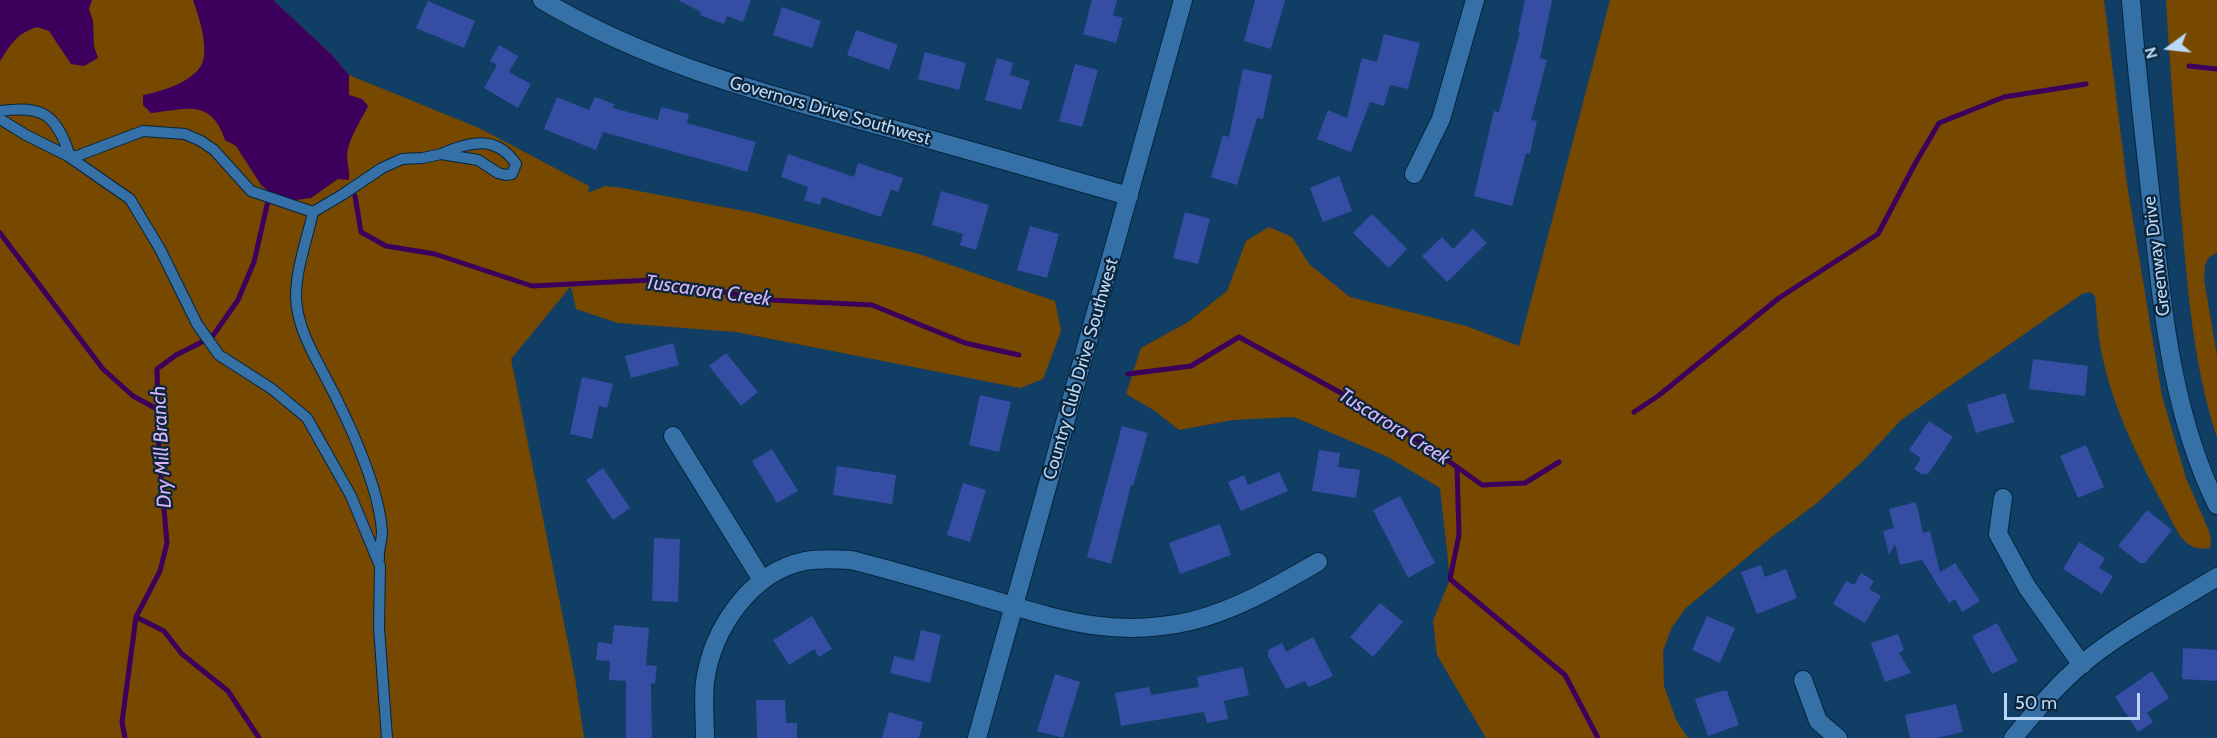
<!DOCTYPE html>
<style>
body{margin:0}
#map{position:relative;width:2217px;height:738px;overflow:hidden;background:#103e65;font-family:Cabin,sans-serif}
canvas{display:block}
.north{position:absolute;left:2139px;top:18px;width:60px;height:60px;-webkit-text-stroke:4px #0c253b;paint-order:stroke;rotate:255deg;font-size:16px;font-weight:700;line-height:24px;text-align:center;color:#bad8f6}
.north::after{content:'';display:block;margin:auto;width:21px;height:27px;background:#bad8f6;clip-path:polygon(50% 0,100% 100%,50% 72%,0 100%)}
.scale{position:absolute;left:2004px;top:693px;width:136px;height:27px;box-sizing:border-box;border:3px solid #bad8f6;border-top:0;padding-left:8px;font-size:18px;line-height:21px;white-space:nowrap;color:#bad8f6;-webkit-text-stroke:4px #0c253b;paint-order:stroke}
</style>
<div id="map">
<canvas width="2217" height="738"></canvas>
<div class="north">N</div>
<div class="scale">50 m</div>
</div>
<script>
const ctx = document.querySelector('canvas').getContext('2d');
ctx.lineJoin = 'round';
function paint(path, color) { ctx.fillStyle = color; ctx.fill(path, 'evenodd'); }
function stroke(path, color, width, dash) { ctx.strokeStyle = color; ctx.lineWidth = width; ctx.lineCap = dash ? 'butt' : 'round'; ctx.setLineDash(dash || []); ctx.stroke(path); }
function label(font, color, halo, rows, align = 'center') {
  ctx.font = font + ' Cabin,sans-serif'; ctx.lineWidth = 4.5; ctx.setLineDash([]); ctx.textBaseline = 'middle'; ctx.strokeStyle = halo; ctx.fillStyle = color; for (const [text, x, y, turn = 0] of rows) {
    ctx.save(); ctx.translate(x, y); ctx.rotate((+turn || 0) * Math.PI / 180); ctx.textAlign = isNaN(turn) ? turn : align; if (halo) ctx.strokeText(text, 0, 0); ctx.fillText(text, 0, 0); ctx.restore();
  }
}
paint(new Path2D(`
 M0 0H273L332 55 349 75 479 128 589 186 588 193 605 186 623 188 755 213 919 254 1055 301 1061 331 1043 379 1020 388 736 332 618 323 576 309 571 286 511 359 575 678 584 738H0Z
 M1610 0H2104L2127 184 2162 396 2186 478 2209 531 2211 541 2210 548C2196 550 2190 547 2180 536 2149 478 2116 421 2102 355 2098 336 2097 315 2095 296L2090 292 2082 294 1901 420 1864 460 1816 504 1774 535 1686 608 1672 627 1663 651 1664 686 1676 720 1688 738H1486L1437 655 1433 621 1450 579 1440 488 1388 457 1294 417 1233 420 1179 430 1155 411 1126 394 1141 348 1188 322 1227 291 1246 241 1269 227 1292 237 1310 265 1350 297 1466 326 1519 346Z
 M2166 0H2217V253L2209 257 2205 265 2204 279 2217 356V437C2193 365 2188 289 2181 213 2176 142 2170 71 2166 0Z`), '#774800');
paint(new Path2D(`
 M0 0H92L89 9 93 21 94 46 98 58 84 66 71 64 49 31 37 27C16 34 12 43 0 61Z
 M193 0H273L332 55 349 75V95L362 99 368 106C361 121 348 138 347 156 347 164 350 171 349 180L338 179 311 198 295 200 270 192 261 185 236 146 225 140C211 97 184 110 151 113L143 105V95C163 91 202 80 204 56 206 38 199 17 193 0Z`), '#3c005c');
stroke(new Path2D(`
 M2189 66 2217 69
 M355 196 361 232 386 246 435 254 532 286 651 280 771 300 872 305 965 343 1019 355
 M0 233 103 369 133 396 157 409
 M1128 374 1191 366 1239 337 1374 411 1457 467 1459 535 1450 579 1565 675 1598 738
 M1634 412 1658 396 1779 298 1878 234 1916 162 1939 123 2004 97 2086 84
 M1457 467 1482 485 1525 483 1559 462
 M136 617 164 631 182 654 228 691 259 738
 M125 738 122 722 136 617 160 571 167 543 159 452 157 369 176 355 212 337 238 300 254 262 270 192`), '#3c005c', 5);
paint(new Path2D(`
 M678 0H751L743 22 727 16 724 24 700 15 701 12Z
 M1092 0H1117L1113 15 1123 18 1116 43 1083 34Z
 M1255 0H1285L1271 49 1244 41Z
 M1525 0H1552L1540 58 1547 60 1531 120 1537 121 1530 154 1526 153 1512 206 1474 196 1494 111 1499 112 1520 32H1518Z
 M428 1 475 21 464 48 416 28Z
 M782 7 821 21 812 48 773 35Z
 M856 30 898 45 889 70 847 55Z
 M1384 34 1420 43 1408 89 1390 85 1384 106 1370 102 1351 152 1317 139 1328 110 1347 118 1362 58 1377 62Z
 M499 45 518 56 509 72 531 84 518 108 484 88 497 65 490 61Z
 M925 52 966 63 959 90 918 79Z
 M997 58 1013 63 1010 75 1030 81 1021 110 985 100Z
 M1075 64 1098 70 1082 127 1059 121Z
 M1243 69 1272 75 1263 119 1257 118 1237 185 1211 177 1223 135 1229 137Z
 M557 97 589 110 595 97 614 104 613 108 658 120 661 107 689 114 687 123 756 142 747 172 603 132 596 150 544 129Z
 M788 154 854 177 858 163 903 178 898 192 891 189 881 217 822 197 820 205 804 200 808 187 781 177Z
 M1339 176 1352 211 1323 222 1310 188Z
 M941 191 989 205 976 250 960 245 963 234 932 225Z
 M1185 212 1210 219 1198 264 1173 258Z
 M1372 214 1407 249 1389 268 1353 233Z
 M1030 226 1059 234 1047 278 1017 270Z
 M1473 229 1487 243 1447 282 1422 256 1442 237 1453 249Z
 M673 343 679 365 631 378 625 356Z
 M726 353 758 392 741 406 709 366Z
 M2033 359 2088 366 2085 396 2029 389Z
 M582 377 613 384 607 408 599 406 592 439 570 434Z
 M2005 393 2014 422 1976 433 1967 405Z
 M980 395 1011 402 999 452 969 445Z
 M1929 421 1953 437 1928 474H1922L1914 469 1921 458 1909 450Z
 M1122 426 1148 433 1133 486 1131 485 1111 564 1087 557Z
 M2086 445 2104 487 2078 498 2060 456Z
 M772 449 798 491 777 503 752 461Z
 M1319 450 1340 453 1338 467 1360 470 1356 498 1312 491Z
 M837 466 896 475 892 504 833 495Z
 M603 468 630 508 613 520 586 480Z
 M1279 472 1288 491 1241 511 1228 482 1244 475 1248 485Z
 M963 483 986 490 970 542 947 535Z
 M1400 496 1435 563 1408 578 1373 510Z
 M1916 502 1923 533 1930 531 1940 572 1955 563 1980 601 1962 612 1955 599 1949 603 1922 560 1900 565 1895 544 1889 555 1883 531 1894 528 1889 509Z
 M2147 510 2172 530 2145 563H2140L2118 546Z
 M1220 524 1231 555 1180 574 1169 543Z
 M654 538 680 539 678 602 652 601Z
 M2079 542 2105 558 2099 568 2113 576 2102 594 2063 569Z
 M1761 565 1765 577 1786 569 1797 598 1757 614 1741 572Z
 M1861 573 1874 581 1869 589 1881 596 1865 623 1833 604 1846 581 1854 585Z
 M1380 603 1403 622 1373 657 1350 637Z
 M812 616 832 649 819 657 814 649 789 665 773 640Z
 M1707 616 1735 628 1720 663 1692 650Z
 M1997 623 2018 661 1992 674 1972 636Z
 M614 625 649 628 646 665 657 666 655 684 651 683 652 738H626V681L609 680 610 661 596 660 598 642 612 644Z
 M921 630 941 635 930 683 890 673 894 656 914 661Z
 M1898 634 1904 650 1899 653 1911 673 1885 682 1871 643Z
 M1313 637 1333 676 1309 687 1305 681 1286 689 1268 656V650L1282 643 1286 652Z
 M2183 648 2217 650V681L2182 679Z
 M1243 667 1249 695 1224 701 1228 719 1207 723 1204 712 1121 726 1115 693 1149 687 1151 695 1199 687 1197 677Z
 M2152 671 2169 698 2147 713 2153 722 2138 732 2115 697Z
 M1055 674 1080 682 1063 738 1037 731Z
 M1721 691H1727L1739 725 1708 736 1695 699Z
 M756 700H785L786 723H797V738H757Z
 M1956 704 1963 732 1937 738H1910L1905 715Z
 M889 712 923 722 919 738H882Z`), '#354ea4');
const service = new Path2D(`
 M0 111C44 105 56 115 70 156
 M0 119 26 135 68 156 130 199 160 249 197 324 219 355 272 389 307 418 351 496 380 566 379 628 387 738
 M69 156H77L143 131 185 134 201 141 214 150 251 191 313 212C307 240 296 268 296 297 297 328 314 355 328 382 337 399 346 418 354 436 366 465 380 500 382 532 382 541 378 550 379 559
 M313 212 342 195 382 168 402 159 423 158 441 154 478 160 498 173 506 175 512 174 516 164C496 134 469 142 441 154`);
const minor = new Path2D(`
 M542 0C646 62 758 92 874 124 959 147 1044 172 1129 196
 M2131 0C2136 67 2144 133 2151 200 2162 303 2170 410 2217 505
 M1414 174 1441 119 1475 0
 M673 436 762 580
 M2003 498 1998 534 2027 587 2082 665
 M1803 680 1818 721 1838 738
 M705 738C705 720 703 700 705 682 712 630 750 572 805 561 820 558 836 559 851 560 895 571 939 584 983 597 1057 619 1112 639 1191 621 1237 610 1278 585 1318 562
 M977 738 1183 0
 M2013 738C2035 712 2056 686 2082 664 2123 630 2172 605 2217 577`);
stroke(service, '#04253f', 12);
stroke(minor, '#04253f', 20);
stroke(service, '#3570a6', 10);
stroke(minor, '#3570a6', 18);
label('18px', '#bad8f6', '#0c253b', [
 ["Governors Drive Southwest",830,111,16],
 ["Greenway Drive",2157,256,-97],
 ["Country Club Drive Southwest",1081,369,-74]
]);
label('italic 20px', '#d8b4f9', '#0c253b', [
 ["Tuscarora Creek",708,291,8],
 ["Tuscarora Creek",1394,427,32],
 ["Dry Mill Branch",162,447,-93]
]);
</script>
